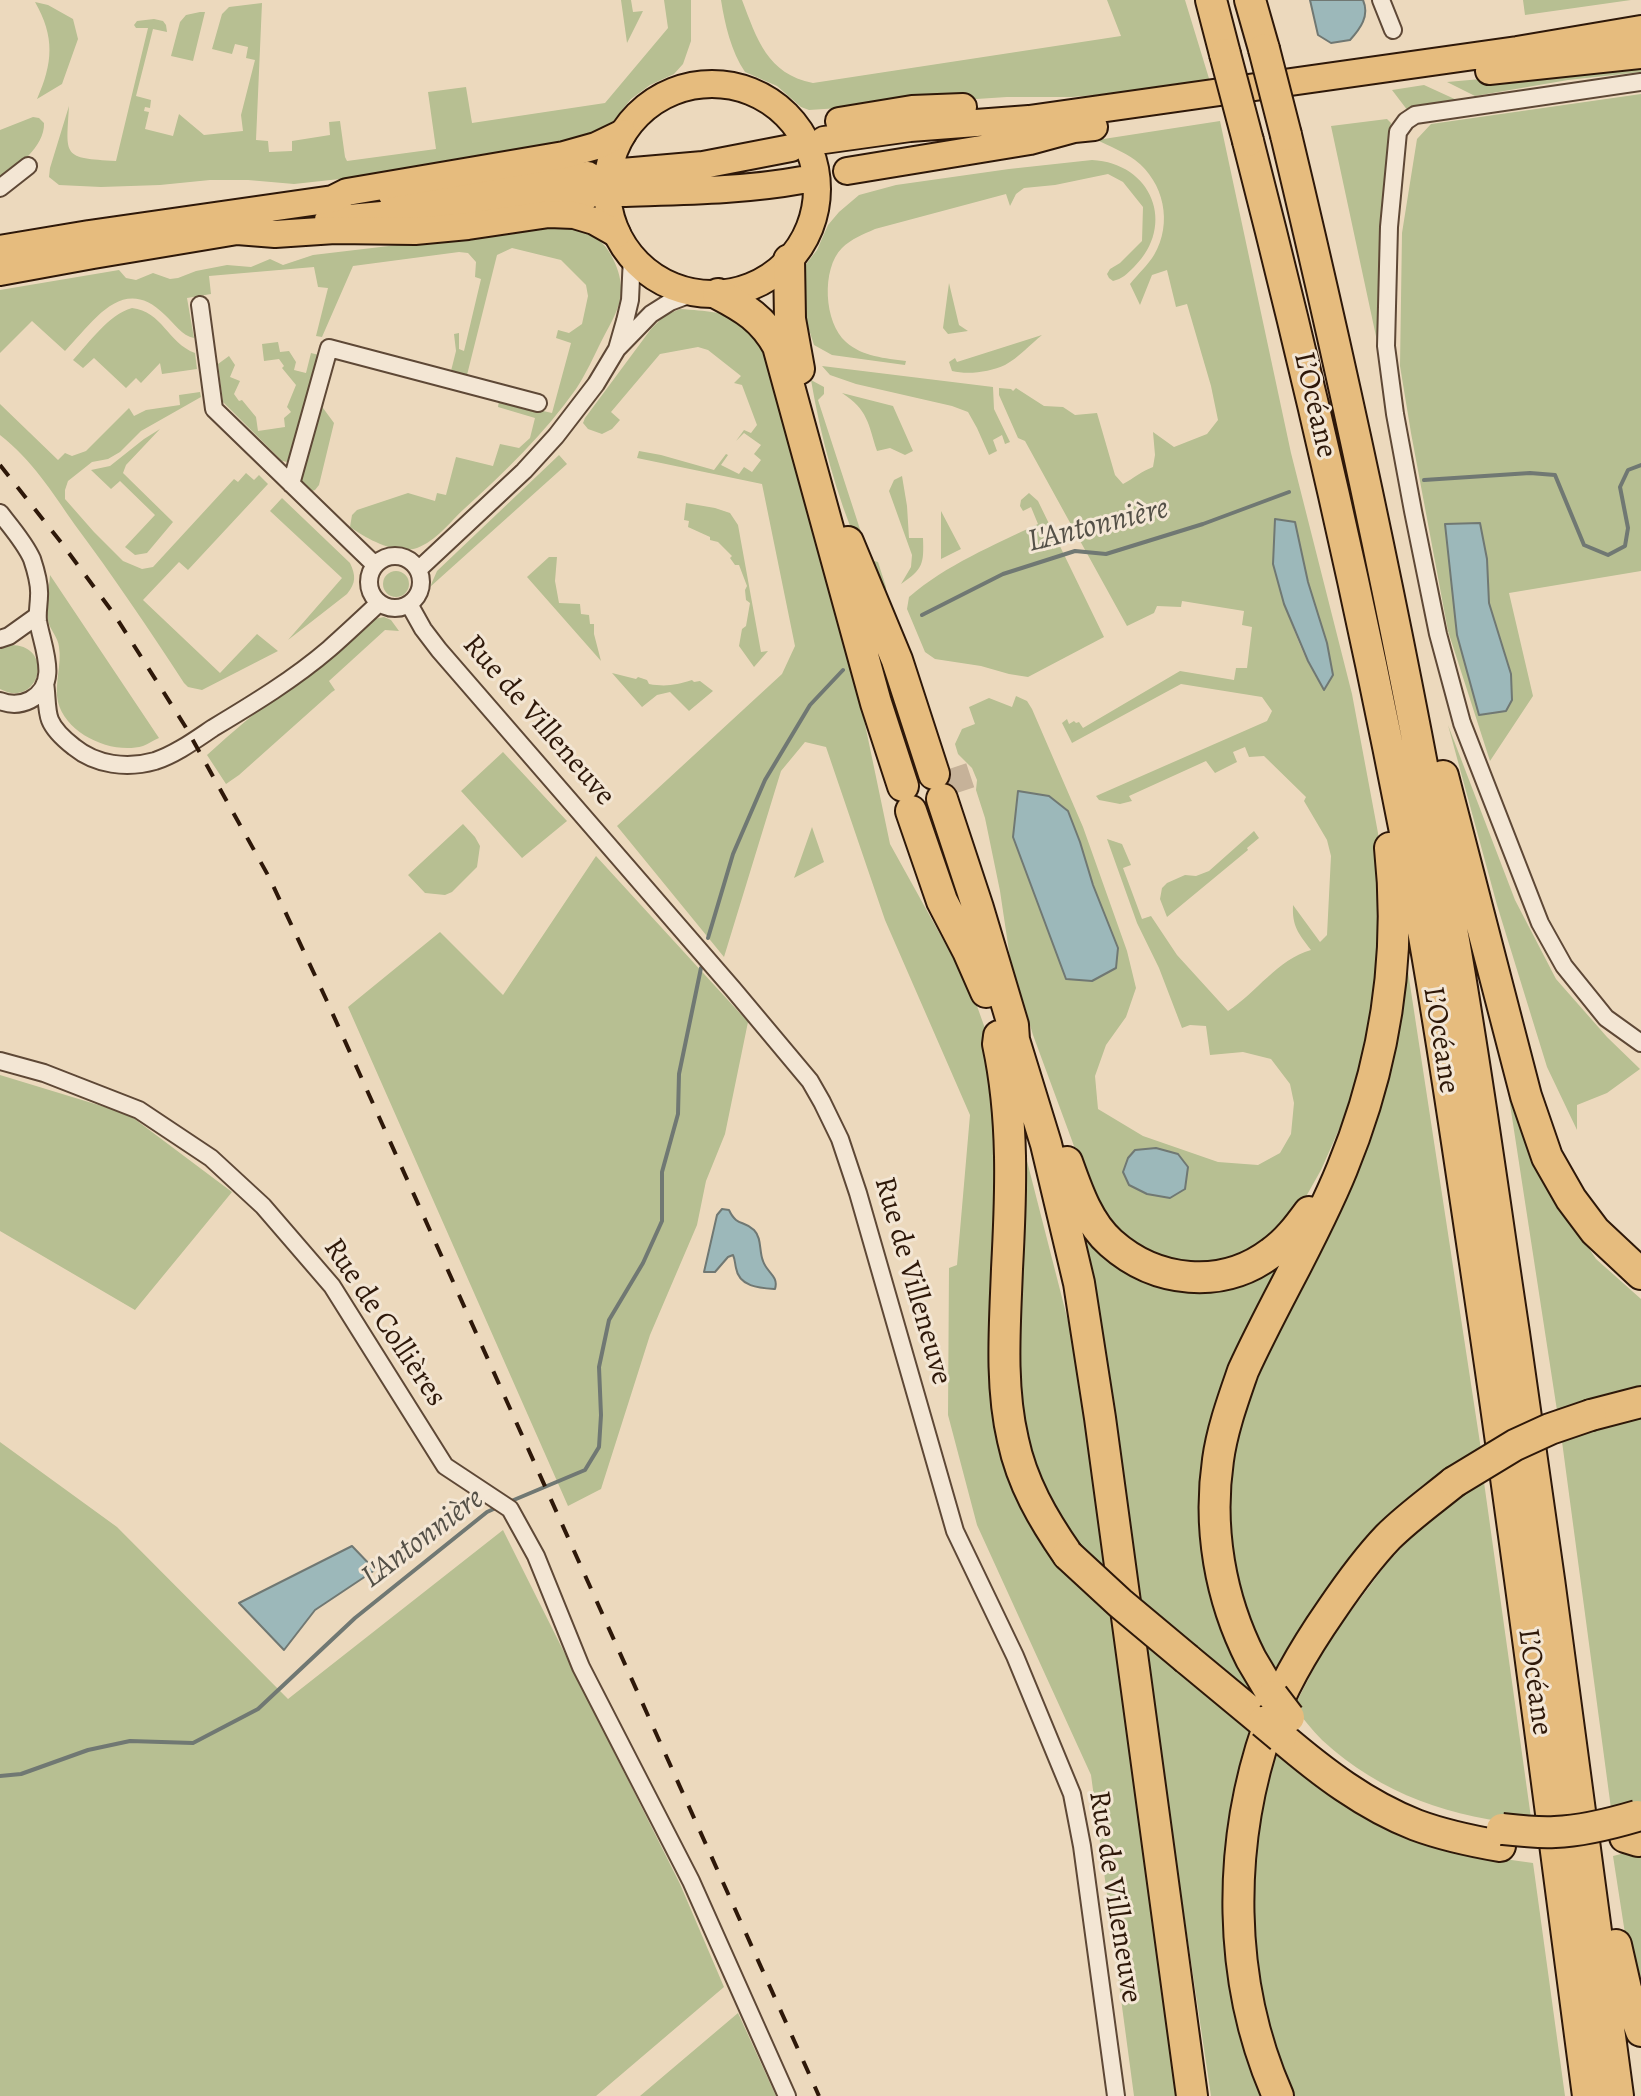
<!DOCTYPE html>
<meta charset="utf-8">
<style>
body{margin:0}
canvas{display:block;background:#ecd9bd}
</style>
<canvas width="1641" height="2096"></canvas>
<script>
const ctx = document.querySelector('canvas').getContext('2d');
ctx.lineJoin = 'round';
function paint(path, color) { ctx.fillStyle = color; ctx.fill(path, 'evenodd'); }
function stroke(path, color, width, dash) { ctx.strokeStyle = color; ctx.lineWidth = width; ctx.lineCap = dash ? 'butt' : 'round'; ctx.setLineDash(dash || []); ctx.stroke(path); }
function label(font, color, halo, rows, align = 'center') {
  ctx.font = font + ' Alegreya,serif'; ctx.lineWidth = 6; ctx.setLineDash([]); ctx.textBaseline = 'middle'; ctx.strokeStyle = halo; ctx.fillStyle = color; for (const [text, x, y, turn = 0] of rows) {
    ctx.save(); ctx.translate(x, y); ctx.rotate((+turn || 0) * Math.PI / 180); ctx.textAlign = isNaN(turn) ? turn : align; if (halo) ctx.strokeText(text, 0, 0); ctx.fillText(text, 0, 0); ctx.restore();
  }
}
paint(new Path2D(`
 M621 0H631L633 12 643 11 627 43Z
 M664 0H691V41L683 64 674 74 650 85 631 99 609 126 593 138 404 172 294 184 248 180H210L160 185 101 187 59 185 49 177 50 168 69 106C66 157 62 158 116 161L148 28H136L134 25 137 21 154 19 163 21 166 25 167 32 153 29 136 96 151 100 150 108 145 107 144 111 149 112 145 129 173 136 179 114 204 135 243 131 241 115 255 60 246 58 248 47 235 44 232 54 212 49 222 14 229 7 262 3 256 140 268 141 269 152 292 151V141L330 135 329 122 340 121 345 157 347 161 436 149 428 92 466 87 472 123 605 103 668 28Z
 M721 0H742C757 39 767 74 813 83L1121 36 1107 0H1185L1211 85 1072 97H1007L809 110 801 107 777 86 745 72C731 51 725 25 721 0Z
 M1523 0H1631L1525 15Z
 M35 2 48 5 73 19 78 39 62 84 37 99C53 63 55 37 35 2Z
 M200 12H205L193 61 171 56 180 22 186 15Z
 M1641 65V72L1568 80 1475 96 1447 82Z
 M1424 85 1459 101 1408 111 1392 90Z
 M1641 94V571L1509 593 1533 696 1490 761 1448 631 1411 433 1400 366 1402 233 1417 139 1431 124ZM1487 559 1489 603 1479 715 1457 635Z
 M33 117 39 118 44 123C45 147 16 167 0 181V130Z
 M1387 119 1391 123 1381 226 1377 341 1331 126Z
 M1220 121 1291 453 1352 694 1378 833 1384 889V945L1369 1047 1348 1109 1321 1170 1299 1209 1270 1241 1217 1263 1162 1260 1126 1238 1102 1206 1081 1165 1033 1035 1010 958 1000 891 985 818 976 790 977 780 972 768 958 754 955 744 962 729 975 724 969 707 989 698 1012 707 1016 696 1027 701 1032 709 1083 827 1127 951 1136 988 1126 1017 1106 1045 1095 1076 1098 1109 1143 1136 1218 1162 1258 1165 1280 1153 1291 1134 1294 1103 1290 1084 1271 1059 1243 1052 1210 1055 1206 1026 1190 1025 1182 1028 1159 968 1137 923 1107 839 1122 844 1131 865 1123 868 1142 919 1151 916 1177 955 1228 1011C1256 993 1278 959 1311 950 1298 933 1292 926 1293 905L1320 942 1327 935 1331 856 1327 840 1304 801 1306 797 1264 756 1249 757 1245 747 1233 752 1237 762 1215 773 1206 761 1129 796 1132 801 1120 804 1099 800 1096 796 1267 721 1272 711 1262 697 1181 684 1072 743 1062 723 1067 719 1069 724 1074 721 1076 723 1079 722 1083 728 1180 671 1234 680 1236 668H1247L1252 627 1242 625 1244 611 1182 601 1181 607 1157 606 1154 613 1127 626 1025 441 1018 438 999 395V388L1011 389 1013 391 1016 388 1044 406 1063 407 1075 415 1097 413 1115 475 1123 484C1134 478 1142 471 1153 467L1155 455 1153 432 1174 447 1207 434 1218 420 1211 386 1187 304 1176 307 1167 270 1152 275 1140 305 1130 284C1138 274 1148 265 1154 255 1173 223 1164 182 1135 160 1124 152 1109 146 1097 140ZM1295 522 1308 582 1325 689C1299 656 1285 604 1273 564ZM1049 796 1068 811 1080 842 1093 885Z
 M1092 160C1152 163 1177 225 1134 267 1127 274 1122 279 1113 281L1109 278 1107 274 1110 269 1120 263 1142 241 1143 207 1123 182 1108 174 1055 185 1024 188 1016 194 1010 206 1006 194 875 229C864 234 851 239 842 248 821 269 824 323 846 342 863 357 885 358 906 361L905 365 832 355 814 345 802 308 800 272 817 250 828 225 839 212 859 195 896 185 1009 169Z
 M549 227C575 227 597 230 611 255 617 266 621 277 621 290 621 308 610 324 602 340 594 356 586 374 576 389 545 433 504 473 464 509 450 522 436 541 417 548 396 555 367 539 350 527L352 515 357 510 408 493 435 501 437 493 446 495 456 457 493 466 500 444 519 448 530 438 535 418 498 407 499 401 552 413 571 343 556 338 558 330 569 333 582 324 588 296 586 285 561 260 512 248 497 255 467 375 451 371 456 351 454 334 459 333V349L464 351 481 279 475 277 476 262 468 253 459 252 353 266 322 337 316 336 328 288 318 287 314 267 209 276 211 294 187 298 194 338C182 336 174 323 165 315 123 273 94 321 65 351L32 321 0 353V290L119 270 126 278 136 280 153 273 170 279 178 278 196 271 227 265 251 267 270 259 283 265 313 255Z
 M949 283 959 325 968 331 948 334 943 328Z
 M132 308C162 311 168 343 195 353L197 369 162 374 160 363 141 383 136 378 126 388 94 358 83 368 73 360C90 342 108 315 132 308Z
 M680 309C734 313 746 313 769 366L861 705 890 844 972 992 992 1048 1003 1437 1117 1611 1179 2096H1134L1091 1775 977 1525 948 1415 949 1268 957 1265 970 1115 885 920 826 747 805 742 781 771 724 957 617 826 782 674 795 646 762 484 637 458 639 451 661 455 714 470 726 454 728 455 721 465 739 474 744 467 752 472 761 460 754 454 761 445 744 433 736 441 744 430 751 433 757 425 742 385 734 383 741 376 708 350 698 347 660 354 611 412 620 420 612 429 602 434 588 429 583 423 585 418 651 329 664 316Z
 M1042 335C1031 344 1018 358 1005 365 990 372 968 375 952 371L949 362 955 358 957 362Z
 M278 342 280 352 289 351 296 362 294 370 306 373 311 353 319 355 291 459 287 462 282 461 223 402 218 364 229 356 235 365 230 377 240 381 234 394 239 401 242 400 256 417 258 431 285 427 284 418 291 412 287 407 296 385 282 368 284 366 279 359 264 361 262 344Z
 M822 366 993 387 994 409 1010 442 1005 444 1002 435 993 440 997 451 989 455 977 428 968 412 952 406 856 384 830 375Z
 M811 380 824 387V394L818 400 870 560 878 562 886 587 887 604C878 586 867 567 859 548 836 494 821 438 811 380Z
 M200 392 201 397 141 431 120 452 108 459 92 462 68 481 65 490V499L94 532 123 561 142 569 153 567 234 479 238 482 246 473 254 480 259 475 268 484 188 570 179 562 143 600 220 673 257 634 278 651 202 690 188 687 184 683C149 629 113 576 75 525 52 492 32 460 0 435V404L58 460 65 453 72 456 86 451 129 408 134 416 146 410 180 405 179 395Z
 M842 393 893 406 913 451 905 455 890 448 877 451C868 423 868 410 842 393Z
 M324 396 323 408 334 423 319 485 315 490 312 491 300 479Z
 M160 429 126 465 123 473 173 522 147 553 135 555 125 547 155 515 120 481 111 489 91 470 110 466 144 439Z
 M559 455 567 464 430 587 437 571Z
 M902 476 907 506 909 538H923C924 564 923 569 901 584L911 567 912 555 889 491 894 480Z
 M1029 493 1038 501 1104 637 1028 677 1009 674 981 666 935 659 925 652 907 609 909 597C946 565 994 545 1038 524L1031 507 1023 511 1020 506 1021 500Z
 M282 498 350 563C356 576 356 583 347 594L288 640 342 578 270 511Z
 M686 503 715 508 730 513 738 525 761 652 768 651 754 667 739 646 742 629 746 626 750 603 746 600 745 590 747 586 739 565H735L730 558 732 556 718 542 710 540V537L688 527 689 521 684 520Z
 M941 511 961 549 941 559Z
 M549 557H557L555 581 559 603 580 604 581 614 589 615 590 624H594V634L601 661 527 577Z
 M383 584a13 13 0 1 1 26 0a13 13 0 1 1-26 0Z
 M50 575 159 738C154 740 148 744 143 746 112 755 66 734 58 702 54 684 62 665 59 647 58 638 52 632 49 624 44 609 49 591 50 575Z
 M384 617 391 620 399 631 385 630 329 681 335 690 332 692 239 775 226 784 207 755C260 706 318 664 374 619Z
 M10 645C56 644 40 710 0 689V649Z
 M612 673 636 679 638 677 647 680 649 684C666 687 676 685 692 680L694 682 700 681 713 691 689 711 670 692 657 695 642 707Z
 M1448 725 1515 900 1556 979 1607 1037 1640 1069 1607 1093 1577 1105V1130L1547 1067 1497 905Z
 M503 752 567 821 522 858 461 791Z
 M463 824 475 837 480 846 477 867 452 892 445 895 425 893 408 875Z
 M812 827 824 862 794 878Z
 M1254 831 1259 838 1247 848 1248 850 1167 917 1160 899 1162 888 1167 883 1185 875 1196 876 1209 871Z
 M596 856 748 1022 725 1134 706 1181 697 1225 650 1335 601 1489 568 1506 348 1007 440 932 503 995Z
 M1405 952 1482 1456 1453 1474 1277 1685 1237 1608 1224 1457 1285 1295Z
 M1502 1052 1533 1165 1596 1259 1641 1299V1393L1558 1417Z
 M0 1075 128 1114 232 1192 135 1310 0 1231Z
 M1027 1161 1069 1325 1095 1478 1111 1584 1071 1546 1022 1458 1015 1291Z
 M1082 1225 1197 1286 1301 1234 1206 1484 1266 1715 1139 1609 1115 1421Z
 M1641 1412V1807L1612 1816 1561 1434Z
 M0 1442 117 1527 288 1699 503 1530 680 1884 724 1987 596 2096H0Z
 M1483 1475 1532 1825C1452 1818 1382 1795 1322 1740 1312 1730 1303 1718 1294 1707L1327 1643 1387 1563 1455 1492Z
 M1142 1632 1259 1732 1238 1813 1270 2096H1211Z
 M1276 1745 1497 1858 1533 1863 1565 2096H1282L1253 1998 1246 1852Z
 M1641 1849V1994L1626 1940 1613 1856Z
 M738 2013 776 2096H640Z`), '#b7bf92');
const water = new Path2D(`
 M1310 0H1363C1370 16 1360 29 1350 40L1331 43 1318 35Z
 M1275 519 1295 522 1308 582 1327 643 1333 675 1324 690 1308 661 1284 604 1273 564Z
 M1480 523 1487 559 1489 603 1511 674 1512 700 1506 711 1479 715 1457 635 1445 524Z
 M1018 791 1049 796 1068 811 1080 842 1093 885 1118 948 1116 968 1092 981 1066 979 1013 837Z
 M1156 1148 1178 1154 1188 1167 1185 1189 1170 1198 1147 1194 1129 1185 1123 1172 1128 1158 1135 1150Z
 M722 1209 729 1210C737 1227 744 1220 754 1230 762 1238 759 1252 763 1261 767 1273 779 1276 775 1289 760 1288 739 1287 736 1268 735 1264 735 1259 733 1255L728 1257 715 1272H704L717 1215Z
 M352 1546 375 1570 315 1610 284 1650 239 1603Z`);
paint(water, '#9cb8ba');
stroke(water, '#707873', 2);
stroke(new Path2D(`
 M1424 480 1530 473 1555 475 1584 545 1608 555 1625 546 1628 528 1620 487 1628 470 1641 465
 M922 615 1003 574 1075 551 1106 554 1203 524 1289 492
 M708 938 733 854 765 780 810 705 843 670
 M509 1502 585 1470 599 1447 601 1415 599 1367 609 1320 643 1263 662 1221V1172L678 1114 679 1074 701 968
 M0 1776 21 1774 88 1750 130 1741 193 1743 258 1709 355 1618 487 1512 498 1507`), '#707873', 4);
stroke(new Path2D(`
 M802 180 847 171`), '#c6b299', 26, [26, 13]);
stroke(new Path2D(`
 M952 768 960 792`), '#c6b299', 30, [30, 15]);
const minor = new Path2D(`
 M1381 0 1393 30
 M1641 82 1415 115 1406 121 1398 132 1389 227 1386 346 1395 414 1413 511 1438 634 1462 723 1540 923 1564 966 1606 1018 1641 1043
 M0 188 28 166
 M200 305 214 409 375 565
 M618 348 651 314 670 302 694 293
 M291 484 329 348 538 403
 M0 513C11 527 25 543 32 559 36 571 40 584 39 596 39 604 37 612 38 621 42 646 61 684 30 700 20 705 10 705 0 701
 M369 582a26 26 0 1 1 52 0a26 26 0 1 1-52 0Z
 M418 570 524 471 556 436 596 384 617 349 625 321 630 300 632 256
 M409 604 423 629 439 650 733 989 810 1081 822 1102 840 1139 858 1193 955 1531 1015 1656 1072 1794 1082 1846 1116 2096
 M0 639 9 636 37 616
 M45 683C47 694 46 710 50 720 54 730 65 740 74 747 96 765 127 769 155 761 176 754 195 740 213 728 253 704 294 679 329 649 346 634 363 618 379 603
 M0 1061 44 1073 139 1110 211 1158 263 1206 332 1286 445 1466 510 1509 536 1556 581 1667 691 1881 787 2096`);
const primary = new Path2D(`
 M1489 71 1641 55
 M607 189a105 105 0 1 1 210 0a105 105 0 1 1-210 0Z
 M839 121 912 109 963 107
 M824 140 910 128 1029 119 1517 50 1641 29
 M847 171 1030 141 1074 129 1094 127
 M622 172 703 165 791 148
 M620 193C681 191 742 191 802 180
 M392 195 588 175
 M328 220 587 196`);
const trunk = new Path2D(`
 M0 249 89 234 333 199 347 192 564 155 596 146 623 133
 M0 272 93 255 237 231 275 234 335 230 415 231 468 226 549 214 574 215 594 221 617 234`);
const motorway = new Path2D(`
 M1211 0 1225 54
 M1250 0 1264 49
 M1286 135C1348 394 1404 655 1450 918 1475 1056 1493 1194 1514 1333 1551 1587 1585 1841 1618 2096
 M1248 141C1307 370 1360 600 1405 832 1432 972 1453 1114 1474 1256 1516 1535 1551 1816 1588 2096
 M789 260 790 319 799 369
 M718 294C745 308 763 319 778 346L876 703 903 786
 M848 542 897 660 934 774
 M1443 776 1526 1096 1547 1157 1571 1199 1595 1231 1641 1274
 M942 799 978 908 1013 1025 1014 1040 1046 1144 1079 1283 1100 1418 1192 2096
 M911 811 942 901 968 951 986 992
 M999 1036 998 1044C1014 1118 1011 1194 1007 1269 1005 1325 1000 1385 1013 1440 1022 1483 1043 1519 1068 1555
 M1067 1162C1077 1190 1088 1223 1111 1243 1156 1283 1222 1290 1271 1253 1287 1242 1298 1227 1309 1212
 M1591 1415 1641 1402
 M1187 1659 1263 1722
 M1273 1696C1266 1684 1258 1671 1251 1659 1220 1598 1208 1528 1218 1460 1222 1430 1233 1400 1243 1371 1274 1303 1314 1238 1342 1169 1384 1067 1402 958 1390 848
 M1281 1737C1322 1772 1365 1805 1416 1825 1443 1835 1471 1841 1500 1846
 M1625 1837 1638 1841 1641 1840
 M1616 1945 1626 1989 1641 2031
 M1278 2096C1227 1981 1227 1845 1268 1727 1282 1685 1307 1645 1332 1609 1349 1584 1367 1559 1388 1537 1408 1517 1432 1500 1454 1482`);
stroke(minor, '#5e4836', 20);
stroke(primary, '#2e1809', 30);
stroke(trunk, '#2e1809', 30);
stroke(motorway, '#2e1809', 34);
stroke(minor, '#f3e6d4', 16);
stroke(primary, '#e6bc7e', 26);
stroke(trunk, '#e6bc7e', 26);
stroke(motorway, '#e6bc7e', 30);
stroke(new Path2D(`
 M0 465 60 541 114 614 185 726 269 877 326 999 819 2096`), '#2e1809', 4, [14, 14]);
const motorwayBridge = new Path2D(`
 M1264 49 1286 135
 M1225 54 1248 141
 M1454 1482 1515 1445 1550 1429 1591 1415
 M1068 1555 1120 1603 1187 1659
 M1273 1696 1289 1717
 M1263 1722 1281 1737
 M1502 1829C1520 1831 1537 1833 1555 1832 1583 1831 1610 1824 1637 1816`);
stroke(motorwayBridge, '#2e1809', 34, []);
stroke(motorwayBridge, '#e6bc7e', 30);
label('30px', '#2e1809', '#f3e6d4', [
 ["L’Océane",1314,405,77],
 ["Rue de Villeneuve",538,721,49],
 ["L’Océane",1440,1040,81],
 ["Rue de Villeneuve",912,1281,74],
 ["Rue de Collières",384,1323,56],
 ["L’Océane",1534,1682,82],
 ["Rue de Villeneuve",1114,1897,81]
]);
label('italic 32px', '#545047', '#f3e6d4', [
 ["L'Antonnière",1098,526,-14],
 ["L'Antonnière",423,1539,-37]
]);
</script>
